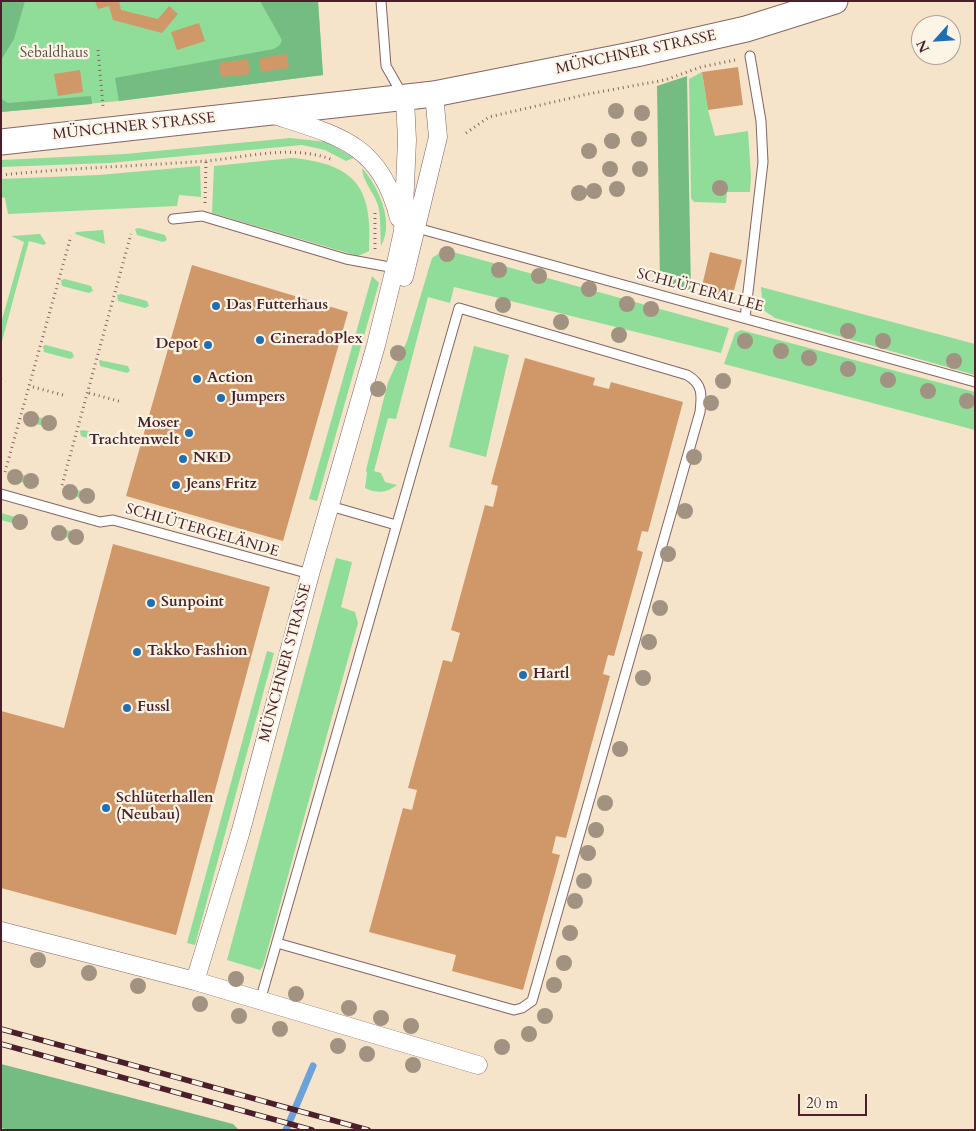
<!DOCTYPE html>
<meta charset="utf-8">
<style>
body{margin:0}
#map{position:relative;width:976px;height:1131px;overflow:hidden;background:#f6e4ca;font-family:Cardo,serif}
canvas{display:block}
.frame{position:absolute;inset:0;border:2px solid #4a1f2b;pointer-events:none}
.north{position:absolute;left:911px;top:15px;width:50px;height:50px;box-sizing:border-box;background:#fcf5e5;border:1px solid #b59f9b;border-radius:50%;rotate:244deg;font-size:14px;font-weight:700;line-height:20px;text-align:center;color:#4a1f2b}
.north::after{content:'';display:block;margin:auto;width:18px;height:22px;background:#1f6fb2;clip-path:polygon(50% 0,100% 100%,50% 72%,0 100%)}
.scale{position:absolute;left:798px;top:1094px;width:69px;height:22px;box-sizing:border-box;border:2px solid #4a1f2b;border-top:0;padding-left:6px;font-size:15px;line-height:18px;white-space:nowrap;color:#4a1f2b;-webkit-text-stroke:4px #fcf5e5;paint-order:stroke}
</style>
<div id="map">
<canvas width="976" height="1131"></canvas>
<div class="frame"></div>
<div class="north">N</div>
<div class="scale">20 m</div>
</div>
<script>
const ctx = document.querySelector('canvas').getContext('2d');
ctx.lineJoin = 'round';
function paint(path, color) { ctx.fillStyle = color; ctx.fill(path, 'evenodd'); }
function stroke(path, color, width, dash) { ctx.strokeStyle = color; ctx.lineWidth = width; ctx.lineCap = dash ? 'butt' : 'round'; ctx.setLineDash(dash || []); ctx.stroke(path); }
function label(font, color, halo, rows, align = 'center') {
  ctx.font = font + ' Cardo,serif'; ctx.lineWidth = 4.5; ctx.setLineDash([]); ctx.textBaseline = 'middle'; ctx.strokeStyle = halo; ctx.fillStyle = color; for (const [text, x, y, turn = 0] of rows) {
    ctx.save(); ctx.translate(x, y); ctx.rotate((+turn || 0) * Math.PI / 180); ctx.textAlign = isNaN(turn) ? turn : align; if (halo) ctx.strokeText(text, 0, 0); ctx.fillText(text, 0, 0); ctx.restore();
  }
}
paint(new Path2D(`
 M1 1H318L323 75 119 101 1 112Z
 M702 72 708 110 715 136 748 131 751 176 750 192H727L726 203 694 202 691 198 689 79Z
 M290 138 327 142 354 158 346 161 325 150 302 145 109 163 1 167V160L125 154Z
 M292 158C357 164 373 189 369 251L358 256 212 213 214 166Z
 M200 166 201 197 179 195 177 206 8 214 5 198 1 197V179L99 175Z
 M362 168C378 186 395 222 381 246 380 232 381 217 378 205 374 193 362 180 362 168Z
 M139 228 165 235 167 240 163 242 137 235 135 229Z
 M103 230 105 244 75 234 76 232Z
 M40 234 46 243 44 245 29 241 1 345V323L24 242 11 236Z
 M441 252H453L729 328 721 353 454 287 450 303 428 297 396 419 388 418 374 471 381 473 385 482 397 485C386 493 378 494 365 488L367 473 366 470 388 382 407 341 432 258Z
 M372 276 379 283 317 501 309 499Z
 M65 279 91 286 93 291 89 293 62 286 61 280Z
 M761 287 975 344V375L775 318 763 310Z
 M121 294 147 301 149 306 145 308 118 301 117 295Z
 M741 330 975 392V430L724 364 735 333Z
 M46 345 72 352 74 357 70 359 44 352 43 346Z
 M474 346 509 355 486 457 449 447Z
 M99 360 128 366 130 371 127 373 100 366Z
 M27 414 53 421 55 426 51 428 25 421 23 415Z
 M83 430 109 437 111 441 107 444 81 436 80 431Z
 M12 472 37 479 39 484 36 486 9 479 8 473Z
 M68 487 93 495 95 499 92 501 65 494 64 488Z
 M1 513 26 520 28 524 24 526 1 520Z
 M56 527 81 534 83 539 80 541 53 534 52 528Z
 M336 558 352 562 341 607 355 612 358 623 263 966 260 970 227 960Z
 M267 651 274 653 195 945 187 943Z`), '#90dc99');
paint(new Path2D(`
 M1 1H25L14 39 1 60Z
 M260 1H318L323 75 119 101 115 78 274 49 280 45 282 40Z
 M687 76 691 291 660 285 657 86Z
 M91 96 92 104 1 112V99L8 103Z
 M1 1064 233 1124 239 1130H9L1 1128Z`), '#74bc81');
stroke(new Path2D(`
 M286 1130 313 1066`), '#6da1d9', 7);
paint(new Path2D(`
 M95 1H119L121 10 158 19 169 6 178 14 162 33 113 20 109 6 98 9Z
 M199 23 205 41 177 50 171 32Z
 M287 54 289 68 261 72 259 58Z
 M248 59 250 74 221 77 219 63Z
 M738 67 743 105 708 110 702 72Z
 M80 70 83 92 58 96 54 74Z
 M710 252 742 260 732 298 701 290Z
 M192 265 348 312 283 541 126 496Z
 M525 358 595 378 593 385 609 389 611 382 683 402 648 532 642 531 637 550 643 552 614 656 608 655 603 674 610 676 566 838 556 836 552 853 560 855 523 990 452 971 456 955 369 932 403 808 412 810 417 790 408 788 443 660 452 662 460 633 451 630 485 505 493 507 498 486 491 484Z
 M113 544 270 587 176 935 1 888V711L64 728Z`), '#d09869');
const service = new Path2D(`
 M381 1 386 66 402 94
 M173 219 202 216 346 259 395 268
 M417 228 975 382
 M745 318 763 162 761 121 750 56
 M1 494 100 522 113 520 310 574
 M330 506 396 525
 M260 1001 459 308 687 375C703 384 702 395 700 412L532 1001 522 1008 514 1010 277 943`);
const minor = new Path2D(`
 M274 115C340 136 380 144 399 218
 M404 277 438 137 434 94
 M1 931 195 981 478 1065
 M195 981 240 834 310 574 376 345 395 268 403 231 407 140 405 99`);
const secondary = new Path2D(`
 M1 142 434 94 636 54 746 29 835 1`);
stroke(service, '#866463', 11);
stroke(minor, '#866463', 19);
stroke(secondary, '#866463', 27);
stroke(new Path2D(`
 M98 50 103 106
 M466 133 489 117 588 94 665 80 701 67 735 60
 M1 175C69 168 138 166 206 161 249 157 292 144 333 160
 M205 203 206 161
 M375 249V213
 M1 380 6 381
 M33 387 63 395
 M89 393 122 402
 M5 472 71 236
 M62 485 131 234`), '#866463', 3, [1, 4]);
stroke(service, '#fff', 9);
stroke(minor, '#fff', 18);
stroke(secondary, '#fff', 25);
const rail = new Path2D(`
 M1 1029 368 1130
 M1 1044 312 1130`);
stroke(rail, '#4a1f2b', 5.5);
stroke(rail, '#fcf5e5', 4, [11]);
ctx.fillStyle = '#a19281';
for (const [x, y] of [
 [616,111],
 [642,113],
 [639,139],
 [612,141],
 [589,151],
 [610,169],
 [640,169],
 [720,188],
 [617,189],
 [594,191],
 [579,193],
 [447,254],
 [499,270],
 [539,276],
 [589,289],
 [627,304],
 [503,305],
 [651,309],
 [561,322],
 [848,331],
 [619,335],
 [745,341],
 [883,341],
 [781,351],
 [398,353],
 [809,358],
 [954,361],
 [848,369],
 [888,380],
 [723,381],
 [378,389],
 [928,391],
 [967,401],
 [711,403],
 [31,419],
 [49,423],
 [694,457],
 [15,477],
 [31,481],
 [70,492],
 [87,496],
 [685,511],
 [20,522],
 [59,533],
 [76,537],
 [668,554],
 [660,608],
 [649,642],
 [643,678],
 [620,749],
 [605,803],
 [596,830],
 [588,853],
 [584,881],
 [575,901],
 [570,933],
 [38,960],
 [564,963],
 [89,973],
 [236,979],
 [554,985],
 [138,986],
 [296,994],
 [200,1004],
 [349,1008],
 [239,1016],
 [545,1016],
 [381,1018],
 [411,1026],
 [280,1029],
 [529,1034],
 [338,1046],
 [502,1047],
 [367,1054],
 [413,1065]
]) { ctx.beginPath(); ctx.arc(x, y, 8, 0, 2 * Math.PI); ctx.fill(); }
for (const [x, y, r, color] of [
 [216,306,5,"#1f6fb2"],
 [260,340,5,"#1f6fb2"],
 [208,345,5,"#1f6fb2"],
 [197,379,5,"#1f6fb2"],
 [221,398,5,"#1f6fb2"],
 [189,433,5,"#1f6fb2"],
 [183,459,5,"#1f6fb2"],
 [176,485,5,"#1f6fb2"],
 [151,603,5,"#1f6fb2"],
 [137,652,5,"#1f6fb2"],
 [523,675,5,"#1f6fb2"],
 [127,708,5,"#1f6fb2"],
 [106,808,5,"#1f6fb2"]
]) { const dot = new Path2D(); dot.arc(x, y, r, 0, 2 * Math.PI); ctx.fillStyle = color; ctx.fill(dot); stroke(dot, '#fcf5e5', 2); }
label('15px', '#4a1f2b', '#fcf5e5', [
 ["MÜNCHNER STRASSE",636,53,-12],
 ["MÜNCHNER STRASSE",134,127,-6],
 ["SCHLÜTERALLEE",700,291,15],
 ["SCHLÜTERGELÄNDE",202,531,16],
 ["MÜNCHNER STRASSE",286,663,-75]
]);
label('15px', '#5c4e46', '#fcf5e5', [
 ["Sebaldhaus",54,54]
]);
label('bold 15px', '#4a1f2b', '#fcf5e5', [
 ["Das Futterhaus",226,306],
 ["CineradoPlex",270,340],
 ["Depot",198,345,"right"],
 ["Action",207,379],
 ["Jumpers",231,398],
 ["Moser",179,424,"right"],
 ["Trachtenwelt",179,441,"right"],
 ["NKD",193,459],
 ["Jeans Fritz",186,485],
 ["Sunpoint",161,603],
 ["Takko Fashion",147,652],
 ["Hartl",533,675],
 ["Fussl",137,708],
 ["Schlüterhallen",116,799],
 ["(Neubau)",116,816]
], 'left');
</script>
